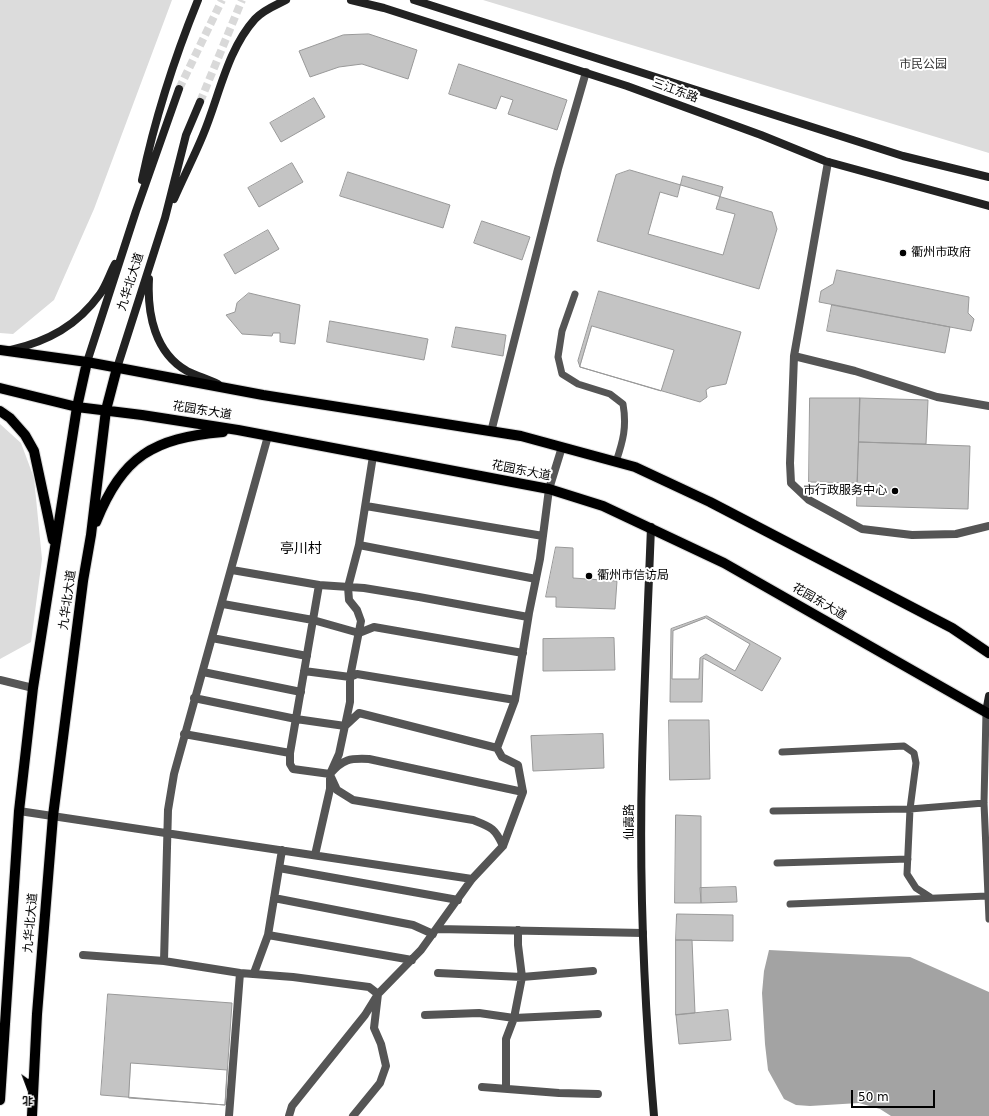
<!DOCTYPE html>
<meta charset="utf-8">
<style>
body{margin:0}
#map{position:relative;width:989px;height:1116px;overflow:hidden;background:#fff;font-family:"DejaVu Sans","Noto Sans SC",sans-serif}
canvas{display:block}
.north{position:absolute;left:8px;top:1068px;width:40px;height:40px;-webkit-text-stroke:3px #fff;paint-order:stroke;rotate:181deg;font-size:11px;font-weight:700;line-height:16px;text-align:center;color:#000}
.north::after{content:'';display:block;margin:auto;width:14px;height:18px;background:#000;clip-path:polygon(50% 0,100% 100%,50% 72%,0 100%)}
.scale{position:absolute;left:851px;top:1090px;width:84px;height:18px;box-sizing:border-box;border:2px solid #000;border-top:0;padding-left:5px;font-size:12px;line-height:14px;white-space:nowrap;color:#000;-webkit-text-stroke:3px #fff;paint-order:stroke}
</style>
<div id="map">
<canvas width="989" height="1116"></canvas>
<div class="north">北</div>
<div class="scale">50 m</div>
</div>
<script>
const ctx = document.querySelector('canvas').getContext('2d');
ctx.lineJoin = 'round';
function paint(path, color) { ctx.fillStyle = color; ctx.fill(path, 'evenodd'); }
function stroke(path, color, width, dash) { ctx.strokeStyle = color; ctx.lineWidth = width; ctx.lineCap = dash ? 'butt' : 'round'; ctx.setLineDash(dash || []); ctx.stroke(path); }
function label(font, color, halo, rows, align = 'center') {
  ctx.font = font + ' "DejaVu Sans","Noto Sans SC",sans-serif'; ctx.lineWidth = 4; ctx.setLineDash([]); ctx.textBaseline = 'middle'; ctx.strokeStyle = halo; ctx.fillStyle = color; for (const [text, x, y, turn = 0] of rows) {
    ctx.save(); ctx.translate(x, y); ctx.rotate((+turn || 0) * Math.PI / 180); ctx.textAlign = isNaN(turn) ? turn : align; if (halo) ctx.strokeText(text, 0, 0); ctx.fillText(text, 0, 0); ctx.restore();
  }
}
paint(new Path2D(`
 M0 0H172L94 209 54 300 13 334 0 333Z
 M483 0H989V153L516 10Z
 M0 424 21 443 34 478 42 559 31 642 0 659Z`), '#dcdcdc');
paint(new Path2D(`
 M769 950 910 957 989 992V1116H891L880 1109 859 1103 810 1106 796 1105 784 1099 768 1070 765 1044 762 993 764 971Z`), '#a3a3a3');
const building = new Path2D(`
 M369 34 417 50 408 79 362 64 339 67 310 77 299 51 343 35Z
 M459 64 567 100 557 130 508 114 513 100 501 96 496 109 449 94Z
 M314 98 325 117 281 142 270 123Z
 M292 163 303 182 259 207 248 188Z
 M630 170 772 212 777 229 759 289 597 241 616 175Z
 M348 172 450 205 443 228 340 196Z
 M683 176 723 187 716 209 735 214 723 255 648 234 660 192 677 197Z
 M482 221 530 237 522 260 474 243Z
 M268 230 279 249 235 274 224 255Z
 M837 270 969 297 968 313 974 319 971 331 819 302 821 291 833 284Z
 M599 291 741 332 726 384 710 387 706 390 707 397 700 402 580 367 578 361Z
 M249 293 300 305 295 344 280 342V333H273L272 336 242 334 226 315 235 312 237 303Z
 M832 305 950 327 945 353 827 331Z
 M330 321 428 339 424 360 327 342Z
 M592 326 674 350 661 391 580 367Z
 M456 327 506 335 503 356 452 347Z
 M810 398H860L857 483 809 482Z
 M860 398 928 400 926 444 859 442Z
 M859 442 970 446 968 509 857 506Z
 M556 547 573 548V578L617 581 615 609 556 607V597H546Z
 M707 616 781 658 762 691 703 658 702 702H670L671 629Z
 M706 618 750 644 735 671 706 654 700 658 699 679H672L673 631Z
 M614 638 615 670 543 671V639Z
 M669 720H709L710 779 670 780Z
 M603 734 604 768 533 771 531 736Z
 M676 815 701 816V903H675Z
 M736 887 737 902 701 903 700 888Z
 M677 914 733 915V941L676 940Z
 M676 940H692L695 1013 676 1015Z
 M108 994 232 1003 225 1105 101 1095Z
 M728 1010 731 1040 679 1044 676 1015Z
 M131 1063 227 1070 225 1105 129 1098Z`);
paint(building, '#c4c4c4');
stroke(building, '#999', 1);
stroke(new Path2D(`
 M179 89 222 0
 M200 102 242 0`), '#d9d9d9', 8, [8, 4]);
const primary = new Path2D(`
 M0 350 87 362 263 395 521 436 635 467 710 502 952 628 989 653
 M0 388 77 407 142 415 238 430 549 489 603 506 724 563 989 714
 M0 411 10 418 25 435 34 451 53 540
 M96 522C123 456 153 438 223 432
 M0 1100 19 811 33 688 77 407 87 362
 M32 1116 37 1014 53 816 83 581 91 535 106 410 117 368`);
stroke(primary, '#dbdbdb', 12);
stroke(new Path2D(`
 M575 294 562 331 558 357 562 374 578 384 610 394 623 404C627 427 623 441 616 462
 M986 712 984 803 989 919
 M782 752 904 746 914 753 916 763 910 809 907 874 916 888 930 897
 M773 811 910 809 984 803
 M777 863 908 859
 M790 904 987 896`), '#555', 7);
stroke(new Path2D(`
 M828 162 794 356 790 463 791 483 809 500 862 529 912 535 956 534 989 526
 M794 356 855 371 937 397 989 406
 M491 432 558 169 586 72
 M366 506 543 536
 M359 545 536 579
 M232 570 319 585 364 588 419 597 528 617
 M319 585 290 753V764L293 769 330 774C343 759 350 758 369 759L523 792
 M223 604 313 620 359 633 374 627 523 653
 M212 638 307 656
 M304 671 350 677 357 674 515 700
 M203 672 301 692
 M0 680 33 688
 M194 698 296 719 345 726 359 713 497 748
 M184 734 290 753
 M331 777 337 790 353 800 473 820C491 827 495 828 503 846
 M19 811 472 879
 M315 855 330 789V774L339 754 350 702V677L361 621 357 610 349 600 348 587 359 545 373 456
 M279 868 458 900
 M274 898 413 925 433 934
 M437 929 643 933
 M268 935 412 960
 M83 955 164 961 240 973 293 977 369 987 378 994 374 1028 381 1044 386 1066 380 1083 353 1116
 M164 961 168 810 174 774 268 436
 M254 973 268 935 282 850
 M438 973 522 977 593 971
 M425 1015 479 1013 514 1018 598 1014
 M482 1087 559 1093 598 1094
 M506 1089V1039L514 1018 522 977 518 945V930
 M229 1116 240 973
 M289 1116 292 1106 365 1015 378 994 421 950 472 879 503 846 523 792 518 765 502 757 497 748 515 700 529 613 540 559 549 489 562 447`), '#555', 8);
stroke(new Path2D(`
 M351 0 384 8 627 86 761 135 825 161 989 206
 M414 0 903 156 989 177
 M142 180C155 118 174 59 198 0
 M174 199C183 178 194 157 203 135 219 97 227 50 255 19 263 10 276 5 286 0
 M149 279C147 314 155 353 187 371 197 376 208 379 218 384
 M11 350C48 341 77 326 100 294 106 286 110 273 115 264
 M87 362 136 211 179 89
 M117 368 165 218 186 135 200 102
 M651 527C648 607 644 686 642 766 639 883 644 1000 654 1116
 M986 712 989 696`), '#222', 8);
stroke(primary, '#000', 10);
for (const [x, y, r, color] of [
 [903,253,4,"#000"],
 [895,491,4,"#000"],
 [589,576,4,"#000"]
]) { const dot = new Path2D(); dot.arc(x, y, r, 0, 2 * Math.PI); ctx.fillStyle = color; ctx.fill(dot); stroke(dot, '#fff', 1.5); }
label('12px', '#333', '#fff', [
 ["市民公园",923,65]
]);
label('12px', '#000', '#fff', [
 ["三江东路",675,91,20],
 ["九华北大道",131,282,-72],
 ["花园东大道",202,411,9],
 ["花园东大道",521,471,11],
 ["九华北大道",68,600,-82],
 ["花园东大道",819,602,30],
 ["仙霞路",630,822,-90],
 ["九华北大道",31,923,-85]
]);
label('12px', '#000', '#fff', [
 ["衢州市政府",911,253],
 ["市行政服务中心",887,491,"right"],
 ["衢州市信访局",597,576]
], 'left');
label('14px', '#000', '#fff', [
 ["亭川村",301,549]
]);
</script>
